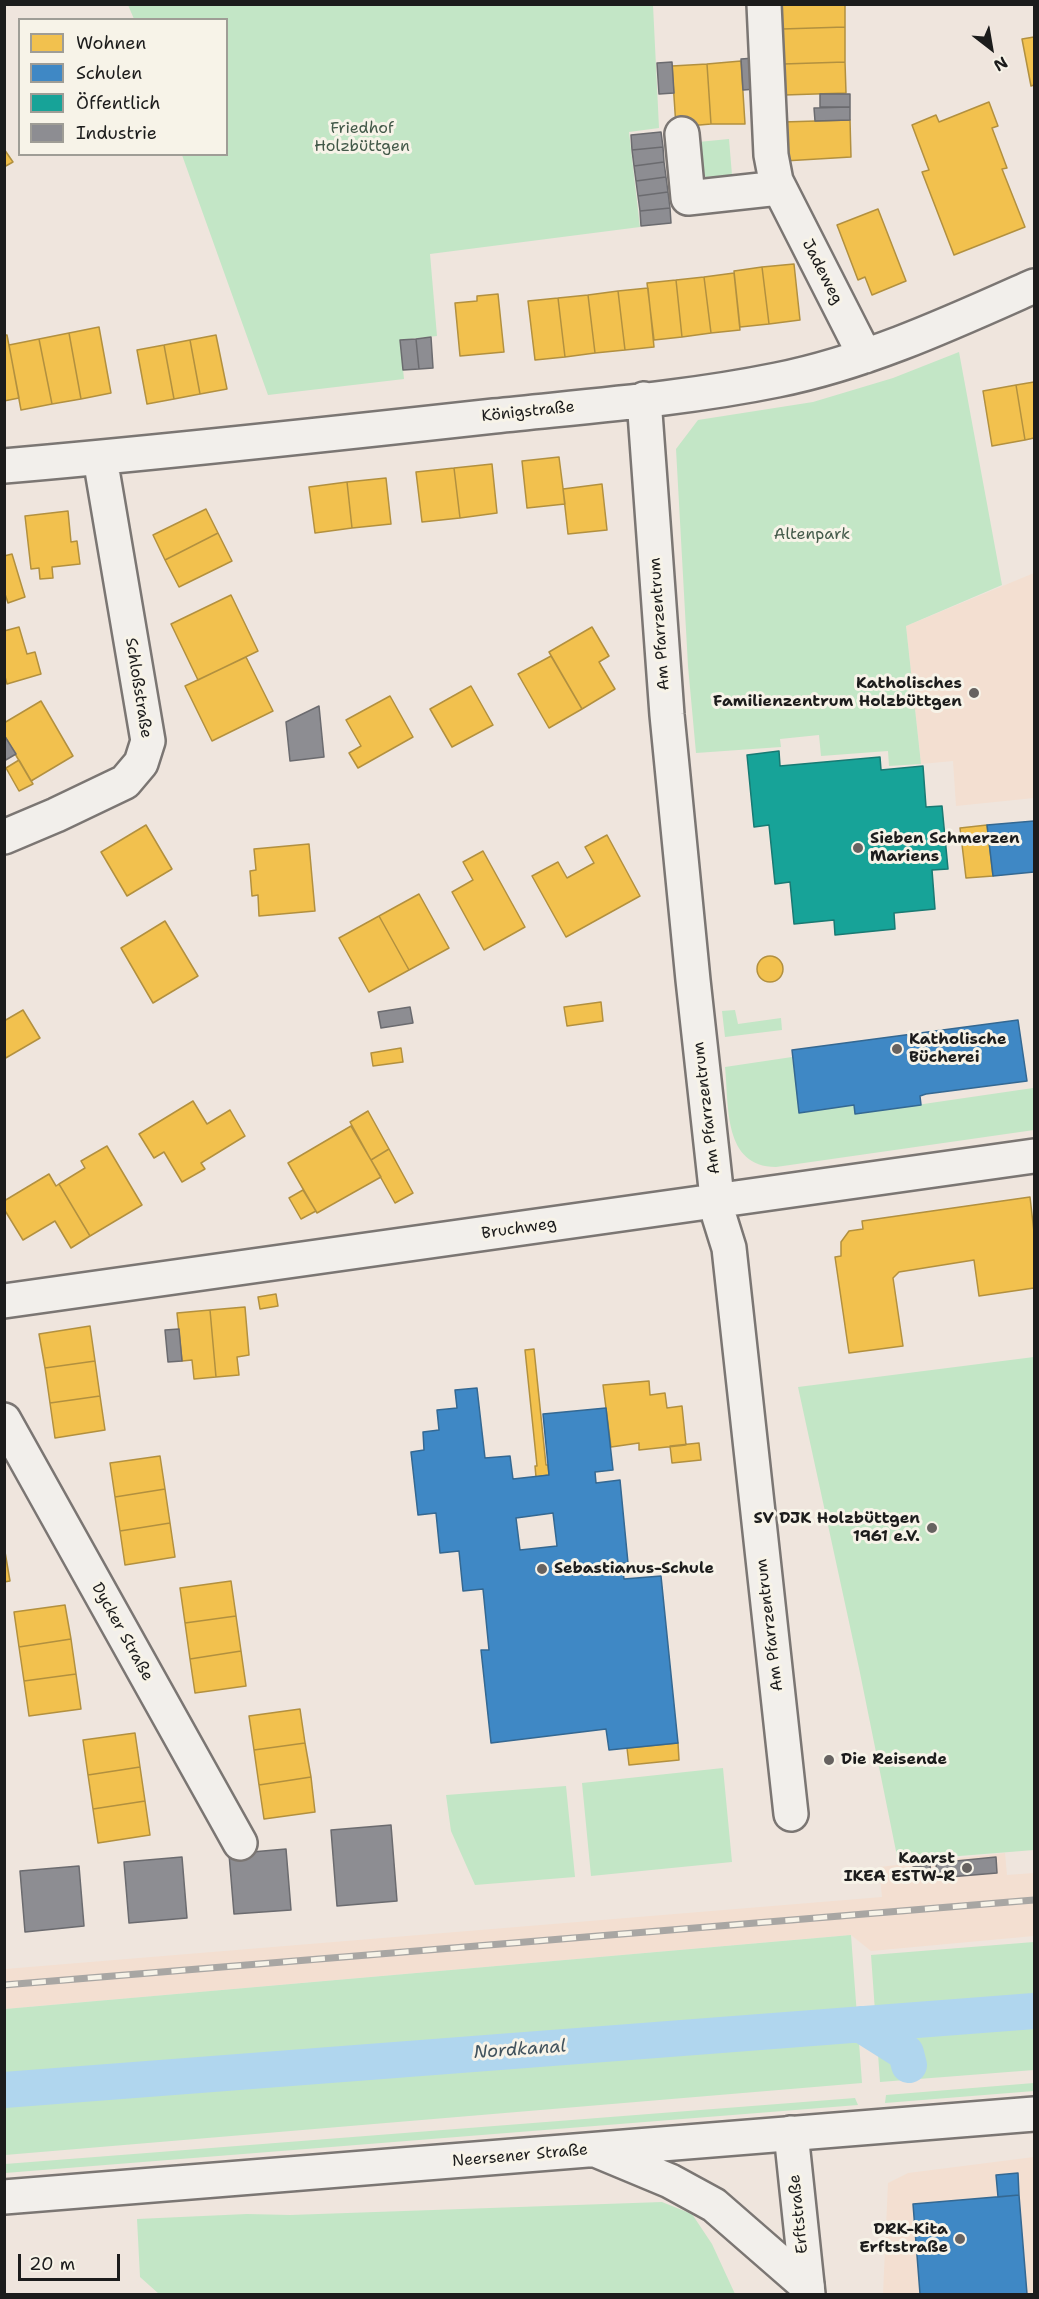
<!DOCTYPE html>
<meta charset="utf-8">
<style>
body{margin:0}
#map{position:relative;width:1039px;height:2299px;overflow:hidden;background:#efe5dd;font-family:"Shantell Sans",sans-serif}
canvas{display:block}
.frame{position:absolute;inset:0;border:6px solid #1c1c1c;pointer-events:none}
.legend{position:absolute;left:18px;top:18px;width:210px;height:138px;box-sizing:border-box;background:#f7f3e8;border:2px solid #9f9d96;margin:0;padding:8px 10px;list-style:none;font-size:18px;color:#1c1c1c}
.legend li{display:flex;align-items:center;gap:12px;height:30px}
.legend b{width:30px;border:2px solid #9f9d96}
.north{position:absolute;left:961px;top:18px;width:60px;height:60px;-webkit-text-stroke:4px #f7f3e8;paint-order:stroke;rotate:149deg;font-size:16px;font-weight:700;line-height:24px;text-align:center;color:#1c1c1c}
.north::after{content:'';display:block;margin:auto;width:21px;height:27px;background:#1c1c1c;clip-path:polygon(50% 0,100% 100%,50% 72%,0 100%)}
.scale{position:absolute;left:18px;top:2254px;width:102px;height:27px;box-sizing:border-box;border:3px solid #1c1c1c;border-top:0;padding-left:8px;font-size:18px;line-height:21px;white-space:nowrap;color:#1c1c1c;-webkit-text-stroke:4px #f7f3e8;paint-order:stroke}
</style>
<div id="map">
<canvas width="1039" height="2299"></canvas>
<div class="frame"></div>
<ul class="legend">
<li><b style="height:16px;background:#f2c14e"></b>Wohnen</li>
<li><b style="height:16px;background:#3f88c5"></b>Schulen</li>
<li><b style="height:16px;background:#17a398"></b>Öffentlich</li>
<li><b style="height:16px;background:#8d8d92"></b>Industrie</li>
</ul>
<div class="north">N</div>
<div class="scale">20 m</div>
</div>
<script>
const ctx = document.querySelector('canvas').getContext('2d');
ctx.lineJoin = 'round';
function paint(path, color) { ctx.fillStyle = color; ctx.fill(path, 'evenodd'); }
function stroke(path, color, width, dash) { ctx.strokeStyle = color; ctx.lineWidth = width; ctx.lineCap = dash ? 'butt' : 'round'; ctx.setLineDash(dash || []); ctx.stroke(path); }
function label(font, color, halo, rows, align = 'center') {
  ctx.font = font + ' "Shantell Sans",sans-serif'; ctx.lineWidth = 6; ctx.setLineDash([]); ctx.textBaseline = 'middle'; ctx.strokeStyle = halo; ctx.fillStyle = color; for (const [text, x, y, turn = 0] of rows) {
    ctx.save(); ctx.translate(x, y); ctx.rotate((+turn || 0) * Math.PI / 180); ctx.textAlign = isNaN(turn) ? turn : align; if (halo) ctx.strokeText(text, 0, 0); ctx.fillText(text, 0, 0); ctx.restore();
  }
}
paint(new Path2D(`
 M1034 573V798L956 806 953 761 921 764 906 626Z
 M1005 1853 1007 1875 1034 1873V1936L871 1951 851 1935 5 2009V1969L882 1897 879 1867Z
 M1034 2157V2294H883L888 2183 908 2173Z`), '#f3dfd1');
paint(new Path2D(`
 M128 5H653L659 128 629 132 640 227 430 254 437 336 400 340 404 379 268 395 182 155 226 154V20L134 19Z
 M729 139 732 175 706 177 699 170 698 142Z
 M959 352 1002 585 906 626 921 764 889 766 888 751 821 756 819 735 780 739 781 747 696 753 688 666 676 449 698 420 813 402 893 378Z
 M735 1010 738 1024 781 1018 782 1030 725 1037 722 1011Z
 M792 1057 800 1113 854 1105 855 1114 1033 1088 1034 1130 776 1167C723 1167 729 1106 725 1067Z
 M1034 1357V1850L898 1861 859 1668 798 1387Z
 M723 1768 732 1862 591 1876 582 1783Z
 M566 1786 575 1877 475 1885 451 1831 446 1795Z
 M851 1935 862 2083 5 2155V2009Z
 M1034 1942V2070L880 2082 871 1955Z
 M1034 2083V2091L885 2103 886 2095Z
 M855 2098 858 2105 5 2173V2164Z
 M662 2202 692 2214 712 2244 735 2294H159L140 2277 137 2219 247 2214 290 2215Z`), '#c3e6c6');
const homes = new Path2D(`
 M781 4H845V27L782 29Z
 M845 27V62L783 64 782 29Z
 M1034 37V85L1031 86 1022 39Z
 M741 61 745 124H711L707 64Z
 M845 62 846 93 784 95 783 64Z
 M707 64 711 124 676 127 672 66Z
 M989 102 998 126 992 128 1007 168 1002 169 1025 227 954 255 922 172 929 170 912 125 936 115 939 122Z
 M850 120 851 157 784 161 783 122Z
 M4 149 13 162 4 167Z
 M878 209 906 281 872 295 865 277 858 280 837 225Z
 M794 264 800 320 769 324 762 267Z
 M762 267 769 324 740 327 734 271Z
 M734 273 740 330 711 333 704 277Z
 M704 277 711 333 682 337 676 280Z
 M676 280 682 337 654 340 647 283Z
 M648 288 654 347 625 350 618 291Z
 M618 291 625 350 595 353 588 295Z
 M498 294 504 352 460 356 455 303 477 301V296Z
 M588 295 595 353 565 357 558 298Z
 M558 298 565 357 535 360 528 301Z
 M99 327 111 393 81 399 69 333Z
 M69 333 81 399 52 404 39 339Z
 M4 335H7L19 398 4 401Z
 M216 335 227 389 200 394 190 340Z
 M39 339 52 404 21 410 9 345Z
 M190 340 200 394 174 399 164 345Z
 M164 345 174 399 147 404 137 350Z
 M1034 382V438L1025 440 1016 385Z
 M1016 385 1025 440 992 446 983 391Z
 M559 457 565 504 527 508 522 461Z
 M492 464 497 513 460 518 454 468Z
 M454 468 460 518 422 522 416 472Z
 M386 478 391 524 352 528 347 482Z
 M347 482 352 528 315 533 309 487Z
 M602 484 607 530 568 534 563 489Z
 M206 509 218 533 165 560 153 535Z
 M68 511 71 542 77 541 80 564 52 567 53 578 40 579 39 568 31 569 25 516Z
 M218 533 232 561 179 587 165 560Z
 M12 554 25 597 8 603 4 591V556Z
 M231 595 258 651 198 680 171 624Z
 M19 627 27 654 35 652 41 674 7 684 4 673V631Z
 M592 627 609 656 599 662 615 689 582 709 549 652Z
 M551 656 582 709 549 728 518 674Z
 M246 657 273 711 212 741 185 686Z
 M471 686 493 725 452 747 430 709Z
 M390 696 413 737 358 768 349 753 361 746 346 720Z
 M41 701 73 756 31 781 4 735V723Z
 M19 760 33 784 19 791 6 768Z
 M867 813 887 829 889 855 873 875 848 877 828 861 826 835 841 816Z
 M146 825 172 869 127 896 101 852Z
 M987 825 993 876 966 878 960 828Z
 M607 835 640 896 566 937 532 876 558 862 567 878 594 863 585 847Z
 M309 844 315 911 259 916 258 895 252 896 250 871 256 870 254 849Z
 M483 851 525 927 484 950 452 892 473 880 463 862Z
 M419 894 449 948 409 970 379 916Z
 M379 916 409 970 369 992 339 938Z
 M165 921 198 976 153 1003 121 948Z
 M757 969a13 13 0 1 1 26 0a13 13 0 1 1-26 0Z
 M601 1002 603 1021 567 1026 564 1007Z
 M23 1010 40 1038 4 1059V1021Z
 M401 1048 403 1062 373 1066 371 1053Z
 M193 1101 207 1124 230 1110 245 1136 201 1163 205 1169 182 1182 164 1152 154 1158 139 1134Z
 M368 1111 389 1149 371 1160 350 1122Z
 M351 1126 381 1177 317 1213 288 1163Z
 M107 1146 142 1205 90 1236 59 1184 85 1168 81 1161Z
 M389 1149 413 1193 395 1203 371 1160Z
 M49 1174 56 1186 59 1184 90 1236 71 1248 55 1221 23 1240 4 1209V1201Z
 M303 1190 316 1211 301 1219 289 1198Z
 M1030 1197 1034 1232V1288L979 1296 974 1260 899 1272 893 1278 903 1346 849 1353 835 1257 841 1256V1242L849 1231 863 1229 862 1221Z
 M276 1294 278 1306 260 1309 258 1297Z
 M245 1307 249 1355 237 1357 239 1375 216 1377 210 1310Z
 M210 1310 216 1377 194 1379 192 1360 182 1361 177 1313Z
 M90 1326 95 1361 45 1368 39 1334Z
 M534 1349 546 1465H548L549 1475 536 1477 535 1466H537L525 1350Z
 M95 1361 100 1396 50 1403 45 1368Z
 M649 1381 650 1395 665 1393 667 1408 682 1406 686 1445 639 1450V1443L611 1447 603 1385Z
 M100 1396 105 1430 55 1438 50 1403Z
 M699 1443 701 1460 672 1463 670 1446Z
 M160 1456 165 1489 115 1497 110 1463Z
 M165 1489 170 1523 120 1531 115 1497Z
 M170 1523 175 1557 125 1565 120 1531Z
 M4 1546 10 1581 4 1582Z
 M231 1581 236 1616 185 1623 180 1588Z
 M65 1605 71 1639 19 1647 14 1612Z
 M236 1616 241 1651 190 1659 185 1623Z
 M71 1639 76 1674 24 1681 19 1647Z
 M241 1651 246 1686 195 1693 190 1659Z
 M76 1674 81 1709 29 1716 24 1681Z
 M300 1709 305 1743 254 1750 249 1716Z
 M135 1733 140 1767 88 1775 83 1740Z
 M305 1743 311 1777 259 1785 254 1750Z
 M678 1743 679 1760 629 1765 627 1748Z
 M140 1767 145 1801 93 1809 88 1775Z
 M311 1777 315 1812 264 1819 259 1785Z
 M145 1801 150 1835 98 1843 93 1809Z`);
paint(homes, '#f2c14e');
stroke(homes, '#b2903f', 1.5);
const schools = new Path2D(`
 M1034 821V872L993 876 987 825Z
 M1018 1020 1027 1081 926 1094 920 1096 921 1105 855 1114 854 1105 799 1113 792 1050Z
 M477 1388 485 1458 510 1456 513 1479 549 1475 543 1414 606 1408 613 1470 595 1472 596 1483 620 1480 628 1563H622L624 1579 661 1576 678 1743 609 1750 606 1729 491 1743 481 1650H489L483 1589 463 1591 459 1551 440 1553 436 1513 418 1515 411 1452 424 1450 423 1432 439 1430 437 1410 457 1408 455 1390ZM553 1513 557 1546 520 1550 516 1518Z
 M1018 2173 1019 2195 998 2197 996 2175Z
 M1019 2195 1027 2294H920L913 2204Z`);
paint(schools, '#3f88c5');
stroke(schools, '#346892', 1.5);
const public = new Path2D(`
 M779 751 780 766 880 757 881 770 923 766 926 807 942 806 948 869 932 870 935 909 894 913 895 929 835 935 834 920 794 924 790 882 775 884 769 825 754 827 747 755Z`);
paint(public, '#17a398');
stroke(public, '#187a73', 1.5);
const industry = new Path2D(`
 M754 58 756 89 743 90 741 59Z
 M672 62 674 93 659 94 657 63Z
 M820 94H850V107H820Z
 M850 107V120L815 121 814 108Z
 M661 132 663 147 632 150 631 135Z
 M663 147 664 162 634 166 632 150Z
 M664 162 666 177 636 181 634 166Z
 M666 177 668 192 638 196 636 181Z
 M668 192 670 208 640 211 638 196Z
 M670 208 671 223 641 226 640 211Z
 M431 337 433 368 419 369 416 339Z
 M416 339 419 369 403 370 400 340Z
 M319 706 324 757 290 761 286 722Z
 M4 735 16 754 4 761Z
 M410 1007 413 1023 381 1028 378 1012Z
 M179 1329 182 1361 168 1362 165 1330Z
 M391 1825 397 1901 337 1906 331 1830Z
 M286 1849 291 1910 234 1914 229 1854Z
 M182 1857 187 1918 129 1923 124 1862Z
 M996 1857 997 1873 937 1878 936 1863Z
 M930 1865 931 1878 915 1879 913 1867Z
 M79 1866 84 1926 25 1932 20 1871Z`);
paint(industry, '#8d8d92');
stroke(industry, '#6b6b6f', 1.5);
stroke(new Path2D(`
 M860 2024 906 2053 909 2065
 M4 2090 1034 2011`), '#b0d6ee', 36);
const street = new Path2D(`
 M764 4 771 155 776 181 865 356
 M682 134 688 198 779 188
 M644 399 667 715 693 980 719 1216 729 1248 791 1814
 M4 466C168 452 331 434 494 416 588 406 684 399 777 380 867 362 951 323 1034 286
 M4 837 56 815 125 782 141 763 148 741 100 458
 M4 1301 1034 1156
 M4 1420 240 1843
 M791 2133 808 2294`);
const secondary = new Path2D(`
 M598 2151 670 2181 714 2205 807 2286
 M4 2197 1034 2114`);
stroke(street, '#7b7673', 38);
stroke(secondary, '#7b7673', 38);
stroke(street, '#f2efeb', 33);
stroke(secondary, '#f2efeb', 33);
const rail = new Path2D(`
 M4 1985 1034 1900`);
stroke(rail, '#a8a6a3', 7);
stroke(rail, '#f7f3e8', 4.5, [14]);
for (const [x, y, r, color] of [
 [974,693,6,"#666260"],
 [858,848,6,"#666260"],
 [897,1049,6,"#666260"],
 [932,1528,6,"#666260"],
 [542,1569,6,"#666260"],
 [829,1760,6,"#666260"],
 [967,1868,6,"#666260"],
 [960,2239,6,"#666260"]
]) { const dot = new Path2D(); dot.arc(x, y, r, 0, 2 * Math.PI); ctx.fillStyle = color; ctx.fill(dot); stroke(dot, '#f7f3e8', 2); }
label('16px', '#435949', '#f7f3e8', [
 ["Friedhof",362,129],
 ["Holzbüttgen",362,147],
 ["Altenpark",812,535]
]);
label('16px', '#1c1c1c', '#f7f3e8', [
 ["Jadeweg",822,272,63],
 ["Königstraße",528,412,-6],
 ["Am Pfarrzentrum",660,624,-94],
 ["Schloßstraße",138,688,81],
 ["Am Pfarrzentrum",707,1108,-97],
 ["Bruchweg",519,1229,-8],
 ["Am Pfarrzentrum",770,1625,-97],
 ["Dycker Straße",122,1632,61],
 ["Neersener Straße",520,2156,-5],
 ["Erftstraße",799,2214,-96]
]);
label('bold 16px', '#1c1c1c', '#f7f3e8', [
 ["Katholisches",962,684],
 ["Familienzentrum Holzbüttgen",962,702],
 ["Sieben Schmerzen",870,839,"left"],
 ["Mariens",870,857,"left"],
 ["Katholische",909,1040,"left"],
 ["Bücherei",909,1058,"left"],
 ["SV DJK Holzbüttgen",920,1519],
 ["1961 e.V.",920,1537],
 ["Sebastianus-Schule",554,1569,"left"],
 ["Die Reisende",841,1760,"left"],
 ["Kaarst",955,1859],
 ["IKEA ESTW-R",955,1877],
 ["DRK-Kita",948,2230],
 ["Erftstraße",948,2248]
], 'right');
label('italic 18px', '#40525d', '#f7f3e8', [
 ["Nordkanal",520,2050,-4]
]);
</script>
